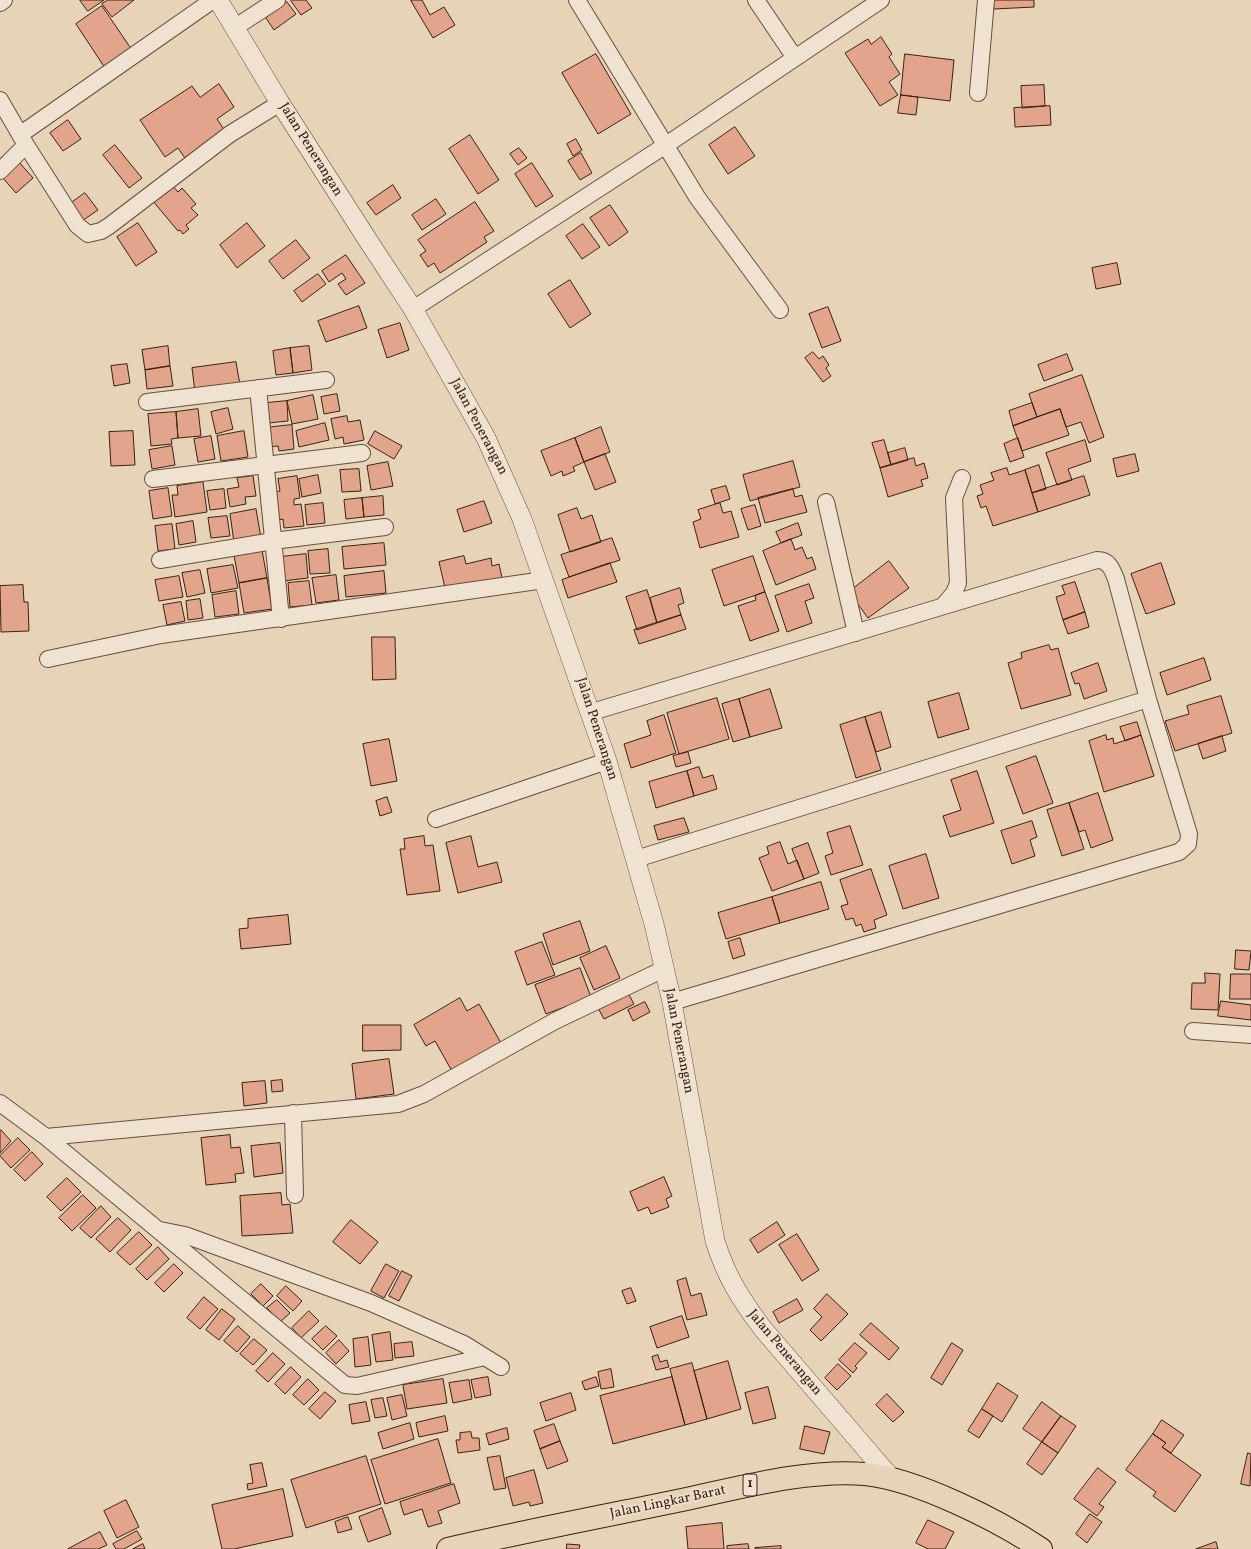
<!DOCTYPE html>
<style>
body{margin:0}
canvas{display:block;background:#e7d3b8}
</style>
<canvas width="1251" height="1549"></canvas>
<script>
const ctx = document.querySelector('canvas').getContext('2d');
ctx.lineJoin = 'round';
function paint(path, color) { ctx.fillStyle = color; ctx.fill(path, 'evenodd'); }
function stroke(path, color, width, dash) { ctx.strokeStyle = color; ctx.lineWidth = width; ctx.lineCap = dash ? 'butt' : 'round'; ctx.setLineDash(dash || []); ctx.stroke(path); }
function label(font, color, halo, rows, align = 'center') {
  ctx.font = font + ' Vollkorn,serif'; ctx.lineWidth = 3; ctx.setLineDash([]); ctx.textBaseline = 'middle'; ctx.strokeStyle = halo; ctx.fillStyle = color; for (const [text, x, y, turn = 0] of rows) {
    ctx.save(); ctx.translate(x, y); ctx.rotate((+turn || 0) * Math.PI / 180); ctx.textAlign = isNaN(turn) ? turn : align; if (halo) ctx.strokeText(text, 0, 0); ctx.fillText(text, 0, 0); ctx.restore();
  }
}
const building = new Path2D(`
 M80 0H104L88 11Z
 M108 0H134L112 17 102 4Z
 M292 0H306L312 8 301 15 291 1Z
 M413 0H422L430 15 444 7 455 25 433 38 411 1Z
 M994 0H1034V7L994 9Z
 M287 2 296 14 274 30 266 18Z
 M102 6 132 50 105 68 76 24Z
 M881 37 892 54 889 57 900 74 889 82 898 95 880 106 845 53 868 39 871 44Z
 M596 54 631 114 598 134 562 73Z
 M905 54 954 60 950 101 901 95Z
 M219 84 234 107 217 119 225 131 185 158 178 148 165 157 140 120 192 86 200 97Z
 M1044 85 1045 106 1022 108 1021 86Z
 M901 95 918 97 916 115 898 113Z
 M1050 106 1051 125 1015 127 1014 108Z
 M68 120 81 139 63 151 50 133Z
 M735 127 755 156 728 174 709 145Z
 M470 135 499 180 478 194 449 149Z
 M576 139 582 150 573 156 567 144Z
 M115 145 142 178 129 188 103 155Z
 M519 148 527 158 518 165 510 154Z
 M581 153 592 173 580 180 568 161Z
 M19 162 33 178 16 193 2 177Z
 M532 163 553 196 536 207 515 174Z
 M171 184 178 192 182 188 196 204 191 208 198 215 186 225 189 229 183 234 180 230 178 231 152 200Z
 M393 185 401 198 376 215 367 203Z
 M85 193 98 210 79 223 67 206Z
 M436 199 446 214 422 230 412 215Z
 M475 202 494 231 484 237 487 242 440 273 434 263 428 267 420 255 426 251 418 240Z
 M610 205 628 232 609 246 590 218Z
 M138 223 157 252 136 266 117 237Z
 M247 223 265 246 237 268 220 245Z
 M583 224 600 247 582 259 566 236Z
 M296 240 310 258 283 279 269 261Z
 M346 255 365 283 346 295 338 284 346 279 342 273 329 282 322 271Z
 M1117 263 1121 284 1096 289 1092 268Z
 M318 274 326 284 302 302 294 291Z
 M570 280 591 314 570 328 548 294Z
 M359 306 367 328 326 342 318 321Z
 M828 307 841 341 822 348 809 314Z
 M400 323 409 350 387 358 378 330Z
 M168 346 170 366 145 370 142 350Z
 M309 346 312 370 293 373 290 348Z
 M290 348 293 373 276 375 273 351Z
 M813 352 819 359 823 356 829 365 826 368 831 376 823 382 805 358Z
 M1067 354 1073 370 1044 381 1038 365Z
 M236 362 240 385 195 392 192 368Z
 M127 364 130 383 114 386 111 366Z
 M170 366 173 386 147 389 145 370Z
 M1082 375 1104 437 1089 443 1081 422 1066 427 1060 409 1037 417 1029 394Z
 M337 394 340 411 324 414 321 397Z
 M313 395 318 419 292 424 287 401Z
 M287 401 288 421 268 423 267 403Z
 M1032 403 1037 417 1013 426 1009 411Z
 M228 408 233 429 216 434 211 412Z
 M198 409 201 436 178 438 176 412Z
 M1060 409 1069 435 1022 451 1013 426Z
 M176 412 178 438 171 439 172 444 151 446 148 414Z
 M347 416 348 422 360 420 364 440 344 444 343 437 335 439 331 419Z
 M325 423 329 440 299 447 296 431Z
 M292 425 294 449 279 451 278 446 266 447 264 428Z
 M601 427 610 452 584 462 575 438Z
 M133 431 135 465 111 466 109 432Z
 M244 431 248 457 221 461 217 436Z
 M375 431 402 446 394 459 368 444Z
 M211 436 215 459 198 462 194 439Z
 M575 438 584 462 573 467 575 471 563 476 562 471 551 476 541 451Z
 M1018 438 1024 457 1010 462 1004 444Z
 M884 440 891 465 880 468 872 443Z
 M1085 440 1091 461 1068 469 1072 480 1057 485 1046 453Z
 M172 446 175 465 152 469 149 450Z
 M905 448 908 460 891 465 888 453Z
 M605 454 616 482 595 490 584 462Z
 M1135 454 1139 471 1117 477 1113 459Z
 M914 458 916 466 924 463 928 478 921 480 923 486 888 497 880 468Z
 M793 461 800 487 750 501 743 475Z
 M388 462 393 486 371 490 367 466Z
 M1039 465 1046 489 1032 493 1025 470Z
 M1007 468 1009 475 1025 470 1038 512 993 526 986 506 981 508 977 496 983 494 980 485 994 480 991 473Z
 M359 469 361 491 342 492 340 470Z
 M318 475 321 493 302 497 299 479Z
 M253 476 256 496 245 497 246 504 230 507 227 489 239 487 237 478Z
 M297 476 300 498 294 499V505L301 504 304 526 284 528 283 519 273 521 269 493 280 491 278 479Z
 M1084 476 1090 495 1038 512 1032 493Z
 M203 482 207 512 175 517 172 495H178L177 486Z
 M726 486 730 499 715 504 711 490Z
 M168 488 172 516 153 519 149 491Z
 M224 489 226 508 210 510 207 491Z
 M793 489 795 497 802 495 807 512 765 523 758 498Z
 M383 496 384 515 364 517 362 498Z
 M362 498 364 517 346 519 344 500Z
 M484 501 492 523 464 532 457 510Z
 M323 503 325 523 307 525 305 505Z
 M720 503 723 513 731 511 739 537 700 548 693 522 701 519 698 510Z
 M755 505 761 526 748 530 741 509Z
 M577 508 581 519 592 515 601 542 570 552 558 515Z
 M256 509 261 538 234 542 230 514Z
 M227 516 230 536 211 538 208 518Z
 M193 521 196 542 179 545 176 524Z
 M798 523 802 535 781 543 776 532Z
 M172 524 175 549 158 551 155 526Z
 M612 538 620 560 569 577 561 555Z
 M791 539 795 550 802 547 807 559 812 557 816 569 776 585 763 551Z
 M384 543 386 565 344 569 342 547Z
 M328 549 330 573 310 574 308 551Z
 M262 550 267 578 239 583 234 555Z
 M306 554 308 578 283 581 281 557Z
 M464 556 466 564 491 558 492 566 499 564 502 578 446 592 439 562Z
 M753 556 765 592 724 606 712 570Z
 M889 561 909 588 868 618 849 592Z
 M610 563 617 582 568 598 562 580Z
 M1161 563 1175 604 1146 614 1131 574Z
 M233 565 238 588 211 593 207 569Z
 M200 570 205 593 187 597 182 573Z
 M384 571 386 593 346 597 344 576Z
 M336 575 339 600 316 603 312 578Z
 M179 576 183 597 159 601 155 580Z
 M267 578 272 609 244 613 239 583Z
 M309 581 312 605 290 607 288 583Z
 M1075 582 1085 612 1063 620 1056 597 1065 594 1062 586Z
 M809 584 814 598 805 601 812 623 787 632 775 596Z
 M23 585 24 602H28L29 631 1 632 0 586Z
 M680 588 684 603 678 605 681 615 657 623 650 598Z
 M647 590 657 623 637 630 626 597Z
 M236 591 239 614 215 617 212 595Z
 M765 592 779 631 750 641 738 606 756 600 755 596Z
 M200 599 203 618 188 620 186 601Z
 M181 602 185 621 167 625 163 605Z
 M1085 612 1089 627 1068 634 1063 620Z
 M681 615 686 629 639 644 634 630Z
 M372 637H395L396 679 373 680Z
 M1049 645 1051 650 1058 648 1071 695 1021 709 1008 663 1022 658 1021 653Z
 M1204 658 1211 680 1167 695 1160 673Z
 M1098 663 1107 691 1084 699 1079 683 1075 684 1071 673Z
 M770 689 782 728 750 737 739 699Z
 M959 693 969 729 938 738 928 702Z
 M1221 696 1232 733 1175 751 1165 721 1189 714 1187 706Z
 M717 698 729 739 679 754 667 713Z
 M739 699 750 737 733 742 722 704Z
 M881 712 891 747 876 752 865 717Z
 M664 715 676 753 631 768 624 744 651 735 647 721Z
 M865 717 881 770 856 778 840 725Z
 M1137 722 1141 735 1125 741 1120 727Z
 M1106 735 1107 740 1113 738 1114 744 1141 735 1154 776 1104 792 1089 741Z
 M1222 736 1226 751 1203 759 1198 744Z
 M389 739 397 781 371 786 363 744Z
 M688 752 691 763 676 767 673 756Z
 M1036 756 1053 803 1023 814 1006 767Z
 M699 767 703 778 713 775 717 789 694 796 687 771Z
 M687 771 694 796 656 808 649 782Z
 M977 771 994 823 950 837 943 816 961 810 951 780Z
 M1098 793 1113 840 1091 848 1085 830 1079 832 1069 803Z
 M387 797 392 812 380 816 376 801Z
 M1069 803 1084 849 1062 856 1047 810Z
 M684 818 689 832 658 840 654 826Z
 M1032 821 1037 837 1030 840 1035 856 1012 864 1001 831Z
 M850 826 863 865 831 875 825 856 833 853 827 833Z
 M424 836 425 846 433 845 440 891 407 895 400 849H405L404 839Z
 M471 836 478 867 497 862 502 882 458 893 446 843Z
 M780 842 788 864 797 860 804 879 772 891 759 858 769 854 767 847Z
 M808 843 819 873 804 879 792 849Z
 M926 854 939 898 903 909 889 866Z
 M871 869 887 915 874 920 876 928 864 932 861 924 856 926 853 918 846 920 841 906 848 904 840 880Z
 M821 882 829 909 780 923 772 897Z
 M772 897 780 923 726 939 718 913Z
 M288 915 291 944 241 949 239 929 248 928V919Z
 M580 921 590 951 553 965 543 934Z
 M740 938 745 955 733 959 728 942Z
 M542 942 555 975 527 985 515 952Z
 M606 946 620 978 594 990 580 958Z
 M1236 950 1251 951 1249 970 1235 969Z
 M580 968 591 997 546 1014 535 985Z
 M1205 973 1220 974 1218 1010 1191 1009 1192 983H1205Z
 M1231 974H1251V999H1230Z
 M628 993 634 1004 604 1019 598 1008Z
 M460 998 467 1011 479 1004 501 1043 452 1071 435 1041 426 1046 414 1025Z
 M1221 1001 1251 1005V1020L1218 1016Z
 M645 1002 650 1012 633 1021 628 1010Z
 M363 1025H401V1050L363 1051Z
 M389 1059 394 1094 356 1099 352 1064Z
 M282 1080 283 1091 272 1092 271 1081Z
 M265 1081 267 1103 244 1106 242 1083Z
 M1 1130 11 1141 0 1153V1131Z
 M230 1135 231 1148 240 1147 244 1173 235 1174 236 1182 206 1185 201 1138Z
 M18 1138 30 1150 11 1168 0 1156Z
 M280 1143 283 1173 254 1177 251 1146Z
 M32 1152 43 1164 25 1181 14 1170Z
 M664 1177 672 1196 666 1199 669 1207 651 1214 648 1207 638 1211 630 1192Z
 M67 1178 81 1192 61 1211 47 1197Z
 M281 1193 282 1205 290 1204 293 1233 242 1236 240 1196Z
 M83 1195 96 1208 72 1231 59 1218Z
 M101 1206 111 1217 91 1238 80 1228Z
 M118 1218 131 1230 110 1252 96 1239Z
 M351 1220 378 1242 360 1264 333 1242Z
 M777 1222 785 1235 758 1253 750 1240Z
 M139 1232 152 1245 130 1265 117 1253Z
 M797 1234 819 1270 802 1281 779 1245Z
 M158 1247 169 1259 147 1280 136 1269Z
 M174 1264 183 1273 164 1292 155 1283Z
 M386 1264 399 1271 384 1298 371 1291Z
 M402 1271 412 1276 399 1301 389 1296Z
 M686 1278 691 1296 701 1293 707 1315 687 1320 677 1281Z
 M261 1284 273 1296 263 1306 251 1294Z
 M286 1286 302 1301 293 1311 277 1296Z
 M631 1288 636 1301 627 1304 622 1291Z
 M827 1294 848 1314 821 1341 810 1330 822 1317 814 1309Z
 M204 1297 218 1309 200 1329 187 1318Z
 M797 1299 803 1310 779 1323 773 1312Z
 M277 1300 290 1313 280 1322 267 1308Z
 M222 1309 235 1319 219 1340 206 1330Z
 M309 1311 319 1321 301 1338 292 1328Z
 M682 1316 689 1337 657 1348 650 1327Z
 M871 1323 899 1348 889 1360 860 1335Z
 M238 1326 250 1337 237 1352 224 1341Z
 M326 1326 337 1336 323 1350 312 1339Z
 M390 1332 393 1360 376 1362 372 1335Z
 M368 1337 371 1365 355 1367 353 1339Z
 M254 1339 267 1350 253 1365 240 1354Z
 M339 1340 349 1351 336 1364 326 1353Z
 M412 1342 414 1356 395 1358 394 1344Z
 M855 1343 867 1353 855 1366 857 1368 853 1373 839 1360Z
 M952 1343 963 1350 942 1385 931 1378Z
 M273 1353 285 1364 268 1382 256 1371Z
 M658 1355 660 1362 667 1360 669 1367 656 1370 652 1357Z
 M728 1361 741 1409 707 1419 694 1371Z
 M692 1363 707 1419 685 1425 670 1369Z
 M838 1364 851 1376 837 1390 825 1378Z
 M291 1367 301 1377 285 1394 275 1384Z
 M611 1369 614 1387 601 1389 598 1372Z
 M488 1377 491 1395 475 1398 471 1380Z
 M596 1377 599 1386 585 1390 582 1382Z
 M672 1377 685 1425 613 1444 600 1396Z
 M308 1379 319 1390 304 1405 293 1395Z
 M443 1379 447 1403 407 1409 403 1385Z
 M469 1380 472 1399 453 1403 449 1383Z
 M998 1383 1018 1396 1002 1422 982 1409Z
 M768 1387 776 1418 753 1424 745 1393Z
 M325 1392 336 1401 320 1419 309 1409Z
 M571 1393 576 1410 546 1421 540 1403Z
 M887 1394 904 1412 893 1422 876 1405Z
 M402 1395 407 1416 392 1420 387 1398Z
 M383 1398 387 1416 375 1418 371 1400Z
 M366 1402 370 1421 352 1424 349 1405Z
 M1042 1402 1061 1416 1042 1442 1023 1429Z
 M982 1409 993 1416 979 1438 968 1431Z
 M445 1416 448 1431 419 1437 416 1423Z
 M1061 1416 1076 1426 1058 1453 1042 1442Z
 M1162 1420 1184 1435 1171 1453 1162 1447 1166 1443 1153 1434Z
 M410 1423 414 1439 383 1449 378 1433Z
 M554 1424 560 1441 540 1449 534 1431Z
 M805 1426 830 1432 824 1454 800 1449Z
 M507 1428 509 1439 489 1445 486 1434Z
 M471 1432 472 1438H479L480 1450 458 1453 456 1440H460V1433Z
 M1153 1434 1166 1443 1162 1447 1201 1475 1175 1512 1153 1496 1156 1492 1126 1470Z
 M438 1439 451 1483 385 1504 371 1460Z
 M560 1441 568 1461 547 1469 540 1449Z
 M1042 1442 1058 1453 1042 1475 1027 1464Z
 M1248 1453 1251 1454 1250 1486 1241 1484Z
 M366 1456 381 1504 306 1528 291 1480Z
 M500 1456 506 1488 494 1490 487 1458Z
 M262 1463 267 1486 248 1490 247 1484 253 1483 250 1465Z
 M1098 1468 1116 1482 1099 1504 1104 1507 1097 1516 1074 1499Z
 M534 1470 543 1503 530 1506 529 1502 513 1506 506 1478Z
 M454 1484 460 1503 438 1511 442 1523 428 1527 422 1509 404 1515 400 1502Z
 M283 1489 293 1536 234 1549H222L212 1505Z
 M126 1500 139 1527 117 1538 104 1511Z
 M382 1508 391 1534 368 1542 359 1517Z
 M1090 1514 1102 1522 1087 1543 1076 1534Z
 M348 1517 352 1529 338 1533 335 1522Z
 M928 1520 954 1532 945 1549H928L916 1543Z
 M722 1523 724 1549H688L686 1527Z
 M137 1531 142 1539 124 1549H116L113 1544Z
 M100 1532 107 1545 98 1549H68Z
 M1216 1542 1218 1549H1196Z
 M143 1544 145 1549H133Z
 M567 1544 580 1545 579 1549H567Z
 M748 1544 749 1549H727V1546Z
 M781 1546V1549H755V1548Z`);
paint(building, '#e2a58b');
stroke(building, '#3c2113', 1);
const minor = new Path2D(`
 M577 0 697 197 780 310
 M756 0 795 58
 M0 3 4 0
 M234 28 277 0
 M978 93 986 0
 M0 100 26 145 77 225 88 234 101 231 109 226 230 134 280 103
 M21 134 213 0
 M0 171 26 145
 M413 309 666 145 881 0
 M258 388 281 619
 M147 402 326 380
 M153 479 362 453
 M826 502 856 633
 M160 560 273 541 385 527
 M943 606 954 593 958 583 954 498 962 478
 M48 659 161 635 544 580
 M592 712 1097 560C1109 560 1112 569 1116 579L1148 699 1189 834 1188 844 1179 852 672 1002
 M436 819 607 761
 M636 859 1148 699
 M1193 1031 1251 1035
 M0 1103 46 1137 345 1385 357 1386 485 1357
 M293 1113 295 1195
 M46 1137 398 1104 424 1094 555 1021 664 969
 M160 1230 185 1235 371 1303 464 1344 501 1367`);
const tertiary = new Path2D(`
 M218 0 280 103 369 242 413 309 486 438 522 519 607 761 654 924 672 1002 715 1241C726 1276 741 1300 763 1329L891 1478`);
const trunk = new Path2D(`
 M448 1549C526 1531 604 1516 682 1500 739 1488 807 1469 865 1474 916 1479 998 1520 1041 1549`);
stroke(minor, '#674e3c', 18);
stroke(tertiary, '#674e3c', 20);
stroke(trunk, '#3c2113', 24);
stroke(minor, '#efe2d1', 16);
stroke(tertiary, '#efe2d1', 19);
stroke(trunk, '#e7d3b8', 22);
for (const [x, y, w] of [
 [750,1485,14]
]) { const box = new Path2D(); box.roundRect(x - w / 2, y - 11, w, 22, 3); ctx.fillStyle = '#efe2d1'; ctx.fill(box); stroke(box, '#3c2113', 1); }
label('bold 13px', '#3c2113', null, [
 ["1",750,1485]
]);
label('14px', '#3c2113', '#efe2d1', [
 ["Jalan Penerangan",310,150,58],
 ["Jalan Penerangan",478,427,62],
 ["Jalan Penerangan",596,729,72],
 ["Jalan Penerangan",678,1041,79],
 ["Jalan Penerangan",784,1353,50],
 ["Jalan Lingkar Barat",668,1503,-12]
]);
</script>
